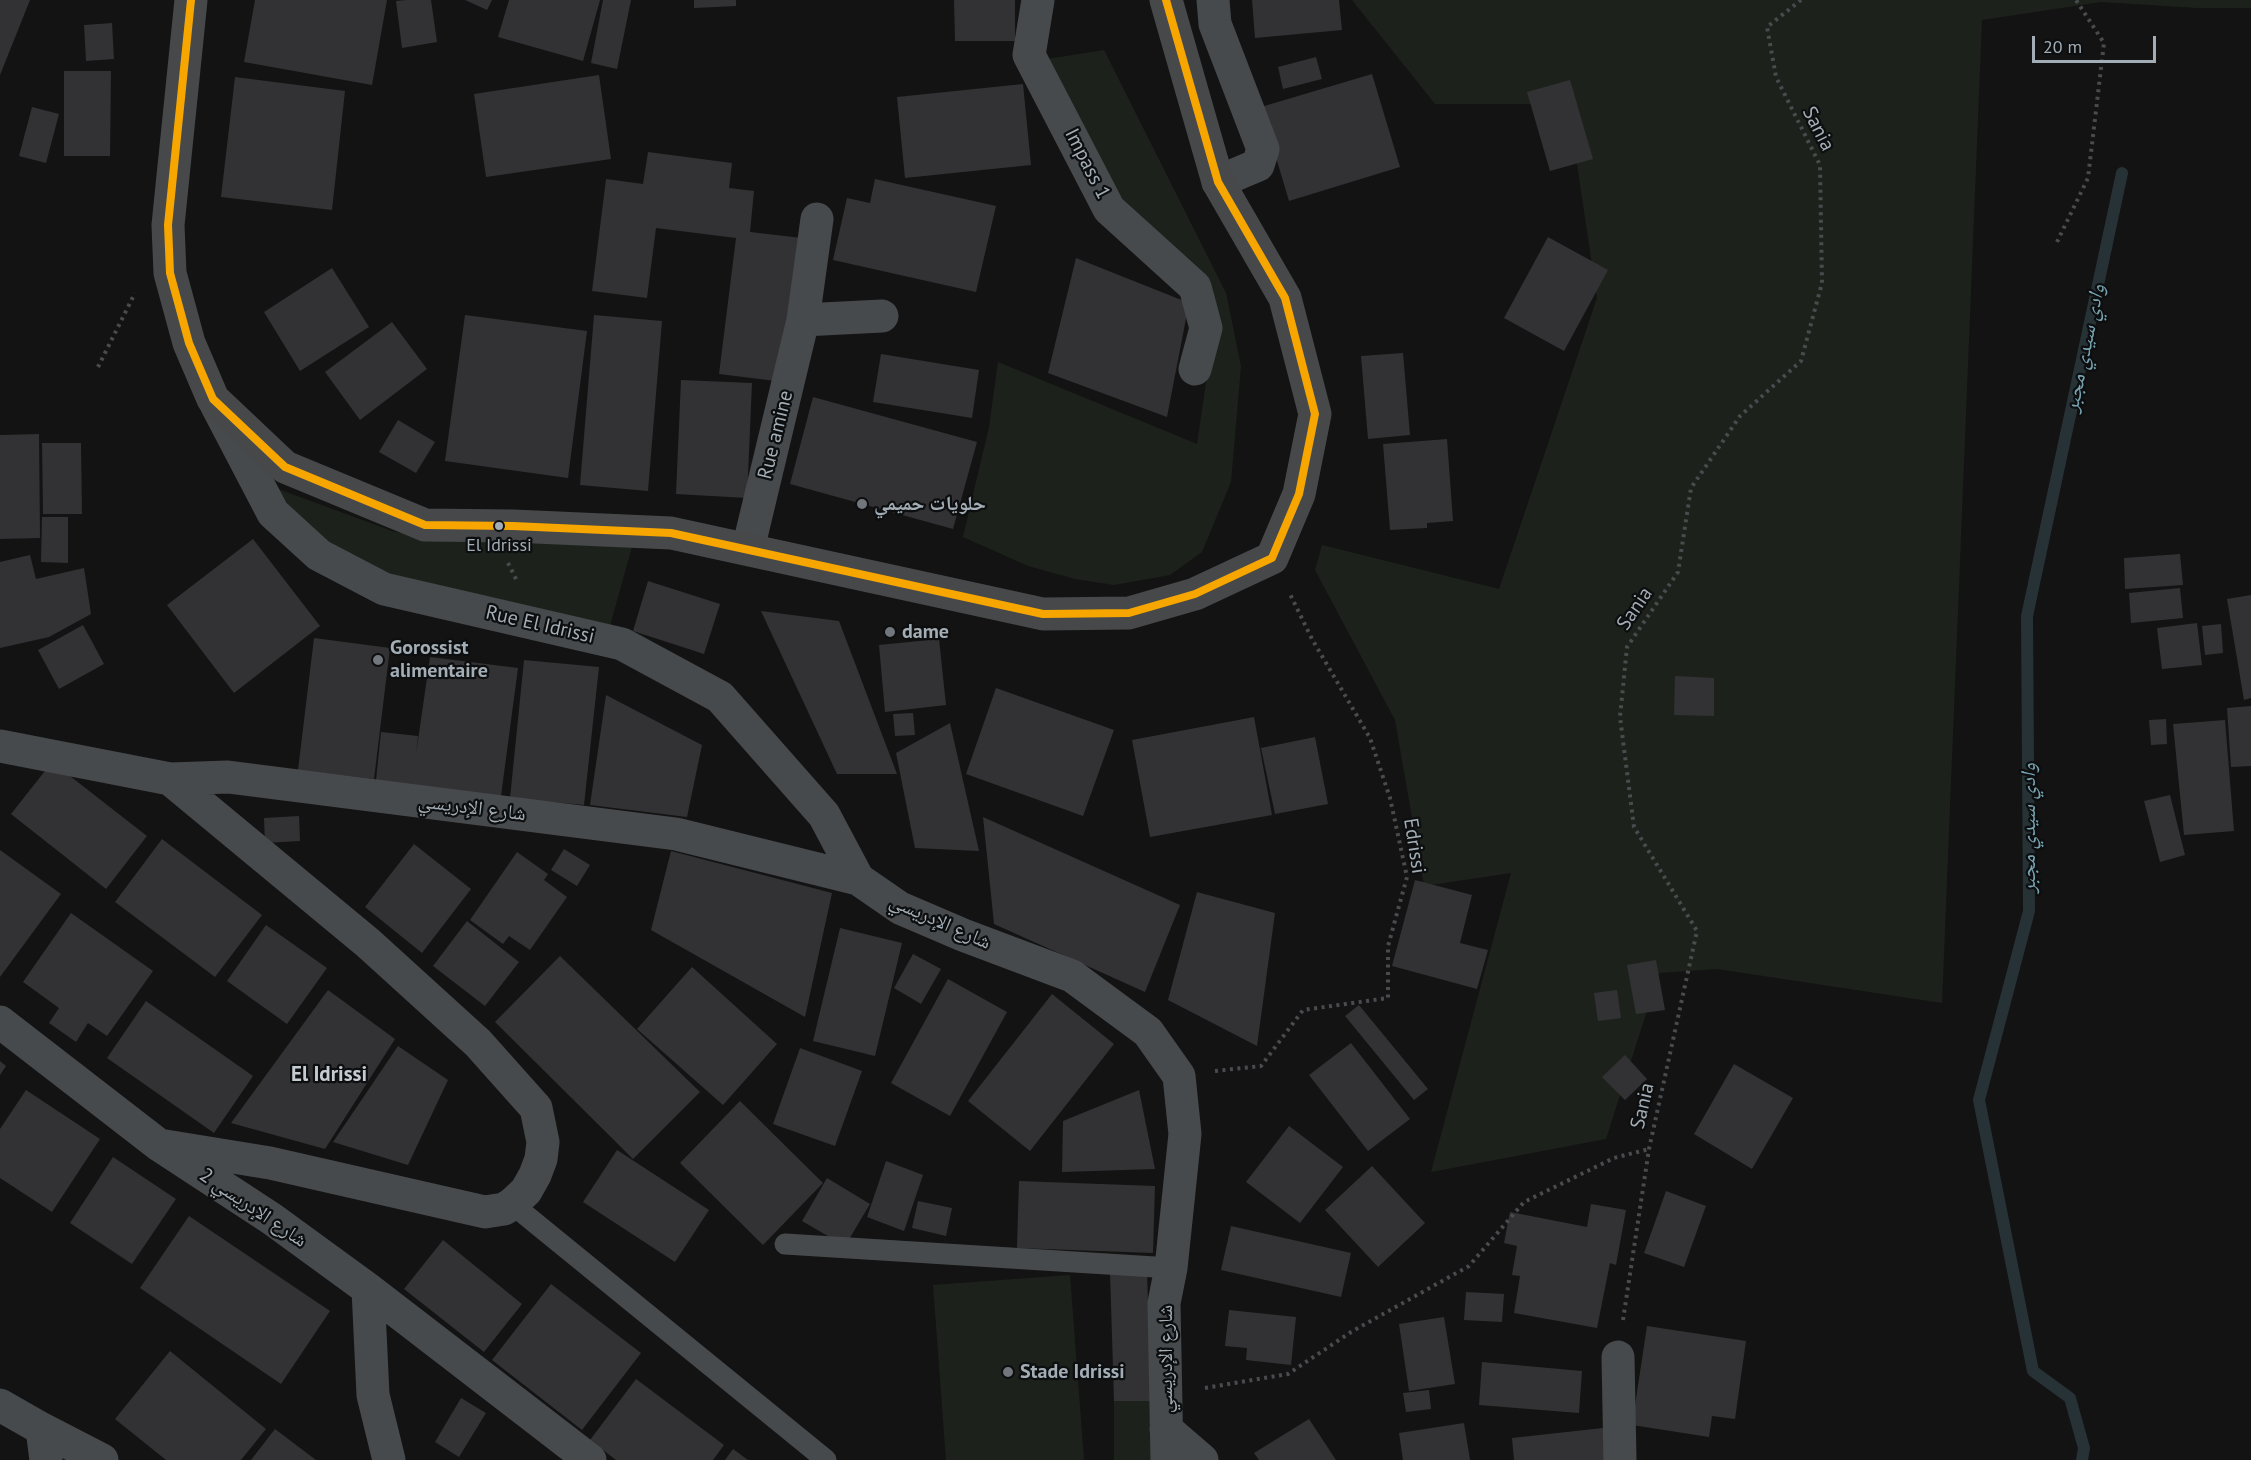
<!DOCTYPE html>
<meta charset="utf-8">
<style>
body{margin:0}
#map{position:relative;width:2251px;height:1460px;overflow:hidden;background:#131313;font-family:"PT Sans",sans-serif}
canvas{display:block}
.scale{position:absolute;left:2032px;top:36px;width:124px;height:27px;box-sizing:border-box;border:3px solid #a3adb5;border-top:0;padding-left:8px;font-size:18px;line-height:21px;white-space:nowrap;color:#a3adb5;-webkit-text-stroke:4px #0d0e0f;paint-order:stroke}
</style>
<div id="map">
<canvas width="2251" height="1460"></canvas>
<div class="scale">20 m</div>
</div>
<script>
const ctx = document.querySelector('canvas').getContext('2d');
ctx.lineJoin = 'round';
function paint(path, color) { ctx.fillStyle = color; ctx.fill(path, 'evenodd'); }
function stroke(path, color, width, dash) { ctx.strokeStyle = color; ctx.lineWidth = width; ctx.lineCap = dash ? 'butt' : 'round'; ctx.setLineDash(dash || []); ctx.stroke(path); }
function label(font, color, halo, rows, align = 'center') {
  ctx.font = font + ' "PT Sans","Noto Naskh Arabic",sans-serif'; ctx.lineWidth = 4.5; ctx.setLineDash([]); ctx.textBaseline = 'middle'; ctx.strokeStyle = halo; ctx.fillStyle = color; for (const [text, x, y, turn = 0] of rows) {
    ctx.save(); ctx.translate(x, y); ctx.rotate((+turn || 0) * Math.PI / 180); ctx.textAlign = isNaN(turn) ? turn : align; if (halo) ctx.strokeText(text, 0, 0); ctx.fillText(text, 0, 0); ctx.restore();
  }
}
paint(new Path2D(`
 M1352 0H2251V8H2197L2101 2 1982 20 1942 1003 1717 969 1659 973 1606 1139 1431 1172 1511 873 1424 886 1395 720 1315 570 1322 545 1499 589 1597 298 1568 104H1435Z
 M1104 50 1226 293 1241 366 1231 482 1202 552 1170 575 1114 585 1075 579 1028 566 963 537 989 427 998 362 1197 444 1215 321 1187 259 1119 195 1047 59Z
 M278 489 395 532 431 538 632 547 606 640 403 594 279 518Z
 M1070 1275 1084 1460H946L933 1285Z
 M1114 1401H1151L1152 1460H1114Z`), '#1c221b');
stroke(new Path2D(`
 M2082 1460 2084 1448 2070 1398 2033 1371 1979 1100 2029 911 2027 616 2122 173`), '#263235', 12);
paint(new Path2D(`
 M0 0H30L0 75Z
 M255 0H387L372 85 244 62Z
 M406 0H431L437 42 402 48 396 1Z
 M465 0H492L487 10Z
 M509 0H600L583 61 498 37Z
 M603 0H631L617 69 591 63Z
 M694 0H736V6L694 8Z
 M954 0H1015V41H955Z
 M1252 0H1339L1342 30 1255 38Z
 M112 23 114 59 86 61 84 25Z
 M1316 57 1322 79 1283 89 1278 67Z
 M64 71H111L110 156H64Z
 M1372 74 1400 167 1289 201 1261 107Z
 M599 75 611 159 486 177 474 94Z
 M235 77 345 91 332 210 221 197Z
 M1570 80 1593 159 1550 171 1527 92Z
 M1023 84 1031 165 905 178 897 97Z
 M32 107 59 114 46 163 19 156Z
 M648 152 732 163 729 188 754 191 750 232 802 238 784 382 719 374 736 238 656 228 647 298 592 291 606 179 643 184Z
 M875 179 996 206 976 292 833 260 847 198 870 203Z
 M1548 237 1608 270 1564 351 1504 318Z
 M1076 258 1189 303 1167 417 1048 373Z
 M332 268 369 327 300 371 264 312Z
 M465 315 587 331 568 478 445 461Z
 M594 315 662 321 648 491 580 485Z
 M392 322 427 369 360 420 325 372Z
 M1403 353 1410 435 1368 439 1361 356Z
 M881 354 979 370 972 418 873 402Z
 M681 380 752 383 747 498 676 494Z
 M813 397 977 442 953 529 790 484Z
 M398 420 435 442 416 473 379 452Z
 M39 434 40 538 0 539V435Z
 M1447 439 1453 521 1427 523V528L1390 530 1383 444Z
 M42 443H81L82 514H43Z
 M42 517H68V563L41 562Z
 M253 539 320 626 234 693 167 605Z
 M2180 554 2183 585 2125 589 2124 558Z
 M30 555 36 579 84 568 91 614 49 637 0 648V562Z
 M648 581 720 604 704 654 633 631Z
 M2180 588 2183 618 2131 623 2129 593Z
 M2251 595V698L2244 700 2227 599Z
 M761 611 839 621 897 774H837Z
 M2197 623 2202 665 2162 669 2157 628Z
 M2221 624 2223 653 2205 655 2202 626Z
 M83 625 104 664 59 689 38 650Z
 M314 638 390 648 374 779 298 770Z
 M939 639 946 705 885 712 879 645Z
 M430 657 518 668 501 796 376 780 381 732 418 736 416 754Z
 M524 660 599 667 584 805 510 798Z
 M1675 676 1714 678V716L1674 715Z
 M996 688 1114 730 1083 816 966 774Z
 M606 695 702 745 687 817 590 805Z
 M2251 706V766L2231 767 2227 708Z
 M913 713 915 735 895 736 893 714Z
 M1254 717 1272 815 1150 837 1132 740Z
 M2166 719 2167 744 2151 745 2149 720Z
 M2225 720 2234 831 2184 835 2173 724Z
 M950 723 979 851 915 848 896 753Z
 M1315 737 1328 804 1275 814 1261 748Z
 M52 762 147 836 106 889 11 814Z
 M2170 795 2185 855 2160 862 2144 801Z
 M299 816 300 841 265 843 264 818Z
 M983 817 1180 905 1145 992 994 924Z
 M162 839 262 915 215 977 115 902Z
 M414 844 471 889 422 953 365 907Z
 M564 849 590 865 577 886 551 870Z
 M0 850 61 894 0 977Z
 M671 851 832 893 805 1017 651 930Z
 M517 852 548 874 544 880 567 897 530 950 509 936 503 944 470 920Z
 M1415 880 1472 895 1460 943 1488 950 1477 989 1392 966Z
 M1197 892 1275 913 1257 1046 1168 1000Z
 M71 913 153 971 107 1036 88 1023 76 1042 49 1023 59 1008 23 982Z
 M467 921 519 962 485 1006 433 966Z
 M266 925 327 968 287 1024 227 981Z
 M840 928 902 943 875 1056 813 1041Z
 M913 954 941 969 921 1004 894 988Z
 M560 956 700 1092 633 1159 495 1022Z
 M1656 960 1665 1010 1636 1014 1627 965Z
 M692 967 777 1044 723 1105 637 1029Z
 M948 979 1007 1012 950 1116 891 1083Z
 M328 990 395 1039 325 1149 231 1123Z
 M1617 990 1621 1018 1598 1021 1594 993Z
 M1052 994 1114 1044 1030 1151 968 1101Z
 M146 1001 253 1076 214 1133 107 1058Z
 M1359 1005 1428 1089 1414 1100 1345 1016Z
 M1351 1043 1410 1119 1368 1151 1309 1075Z
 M398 1046 448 1080 408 1165 333 1142Z
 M800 1048 862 1071 835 1146 773 1124Z
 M1625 1055 1647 1079 1625 1100 1602 1077Z
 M0 1061 6 1066 0 1075Z
 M1734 1064 1793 1098 1752 1169 1694 1134Z
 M26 1090 100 1139 52 1212 0 1178V1129Z
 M1139 1090 1155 1169 1062 1172 1063 1121Z
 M740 1101 823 1183 763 1245 680 1163Z
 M1289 1126 1343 1167 1300 1223 1246 1182Z
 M617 1150 709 1210 675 1262 583 1202Z
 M113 1157 176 1199 132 1264 70 1223Z
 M886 1161 923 1175 904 1231 867 1217Z
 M1372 1166 1425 1223 1378 1267 1325 1210Z
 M827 1178 870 1204 845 1246 802 1221Z
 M1019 1181 1155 1186 1153 1253 1017 1248Z
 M1666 1191 1706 1206 1684 1267 1644 1253Z
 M918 1201 952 1208 946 1236 912 1228Z
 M1591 1204 1626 1210 1616 1265 1610 1263 1597 1328 1514 1313 1520 1276 1512 1275 1517 1246 1504 1243 1510 1212 1587 1227Z
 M189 1216 330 1311 281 1384 140 1288Z
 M1231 1226 1351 1253 1341 1297 1221 1270Z
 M443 1240 522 1304 484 1352 404 1289Z
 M1147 1271 1151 1401H1114L1110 1272Z
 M551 1284 641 1353 582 1430 492 1360Z
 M1466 1292 1504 1294 1502 1322 1464 1320Z
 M1229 1310 1296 1317 1291 1365 1246 1360 1247 1348 1225 1346Z
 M1444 1317 1455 1384 1409 1391 1399 1324Z
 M1647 1326 1746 1341 1735 1419 1712 1416 1709 1437 1632 1425Z
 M170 1351 266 1429 241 1460H166L115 1419Z
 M1482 1362 1582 1371 1579 1413 1479 1405Z
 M636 1379 724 1445 713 1460H616L590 1440Z
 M1429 1390 1431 1409 1406 1412 1403 1393Z
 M461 1398 486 1413 459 1457 435 1442Z
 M1309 1419 1336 1460H1259L1254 1453Z
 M1464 1423 1470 1460H1403L1399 1433Z
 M1603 1428 1607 1460H1514L1512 1438Z
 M275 1429 316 1460H251Z
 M733 1449 748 1460H725Z`), '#323234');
stroke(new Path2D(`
 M2057 242 2088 178 2104 43 2076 0
 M98 367 135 293
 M508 563 517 581
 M1215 1071 1261 1066 1303 1010 1388 998V946L1407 877 1390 798 1370 738 1312 639 1289 592
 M1623 1320 1649 1149 1697 931 1634 827 1620 717 1627 647 1678 572 1691 488 1740 416 1801 361 1822 283 1820 165 1776 77 1767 27 1801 0
 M1205 1388 1288 1374 1351 1332 1469 1266 1524 1202 1614 1158 1649 1149`), '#494b4e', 4, [3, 4.5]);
stroke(new Path2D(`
 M512 1204 826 1460
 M785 1244 1171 1268`), '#474a4c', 21);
stroke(new Path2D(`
 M1038 0 1029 55 1109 209 1195 287 1206 328 1195 369
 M1213 0 1215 24 1263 149 1258 165 1218 182
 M803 320 882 316
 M216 404 273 513 319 555 384 589 622 644 720 697 824 815 858 879
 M748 549 803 320 817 219
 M0 746 170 779 228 777 676 834 858 879 900 908 963 935 1072 976 1148 1032 1179 1076 1185 1134 1171 1268 1164 1303 1167 1460
 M0 1022 159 1145 272 1219 368 1289 373 1395 389 1460
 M159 1145 270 1163 485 1212 504 1209 512 1204 526 1191 535 1175 541 1159 543 1142 536 1108 478 1043 368 943 170 779
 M368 1289 590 1460
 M1618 1357 1620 1460
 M0 1405 42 1429 46 1460
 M42 1429 102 1460
 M1166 1429 1202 1460`), '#474a4c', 33);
stroke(new Path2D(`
 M191 0 168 225 170 273 189 343 213 399 285 467 425 525 513 526 671 533 1043 614 1129 613 1195 594 1272 558 1299 494 1315 414 1285 298 1218 182 1166 0`), '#46484a', 33);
stroke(new Path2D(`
 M191 0 168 225 170 273 189 343 213 399 285 467 425 525 513 526 671 533 1043 614 1129 613 1195 594 1272 558 1299 494 1315 414 1285 298 1218 182 1166 0`), '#f7a600', 8);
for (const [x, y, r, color] of [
 [862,504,6,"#71777c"],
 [499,526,5,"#a3adb5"],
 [890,632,6,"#71777c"],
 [378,660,6,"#71777c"],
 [1008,1372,6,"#71777c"]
]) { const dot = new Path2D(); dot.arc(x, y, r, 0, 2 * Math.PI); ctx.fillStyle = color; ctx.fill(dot); stroke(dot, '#0d0e0f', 2); }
label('18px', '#a3adb5', '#0d0e0f', [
 ["El Idrissi",499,546]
]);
label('20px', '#a3adb5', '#0d0e0f', [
 ["Sania",1818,129,63],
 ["Impass 1",1087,164,63],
 ["Rue amine",776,435,-76],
 ["Sania",1635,609,-56],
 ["Rue El Idrissi",540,625,13],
 ["شارع الإدريسي",472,808,7],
 ["Edrissi",1414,846,81],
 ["شارع الإدريسي",940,922,24],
 ["Sania",1643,1106,-77],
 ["شارع الإدريسي 2",253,1208,34],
 ["شارع الإدريسي",1166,1359,-90]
]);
label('bold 20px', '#a3adb5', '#0d0e0f', [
 ["حلويات حميمي",874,504],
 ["dame",902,632],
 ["Gorossist",390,648],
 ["alimentaire",390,671],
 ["Stade Idrissi",1020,1372]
], 'left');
label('italic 21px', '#78a4b2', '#0d0e0f', [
 ["وادي سيدي مجبر",2085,348,-78],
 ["وادي سيدي مجبر",2029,828,-90]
]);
label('bold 21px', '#c4cbd1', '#0d0e0f', [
 ["El Idrissi",329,1075]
]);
</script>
